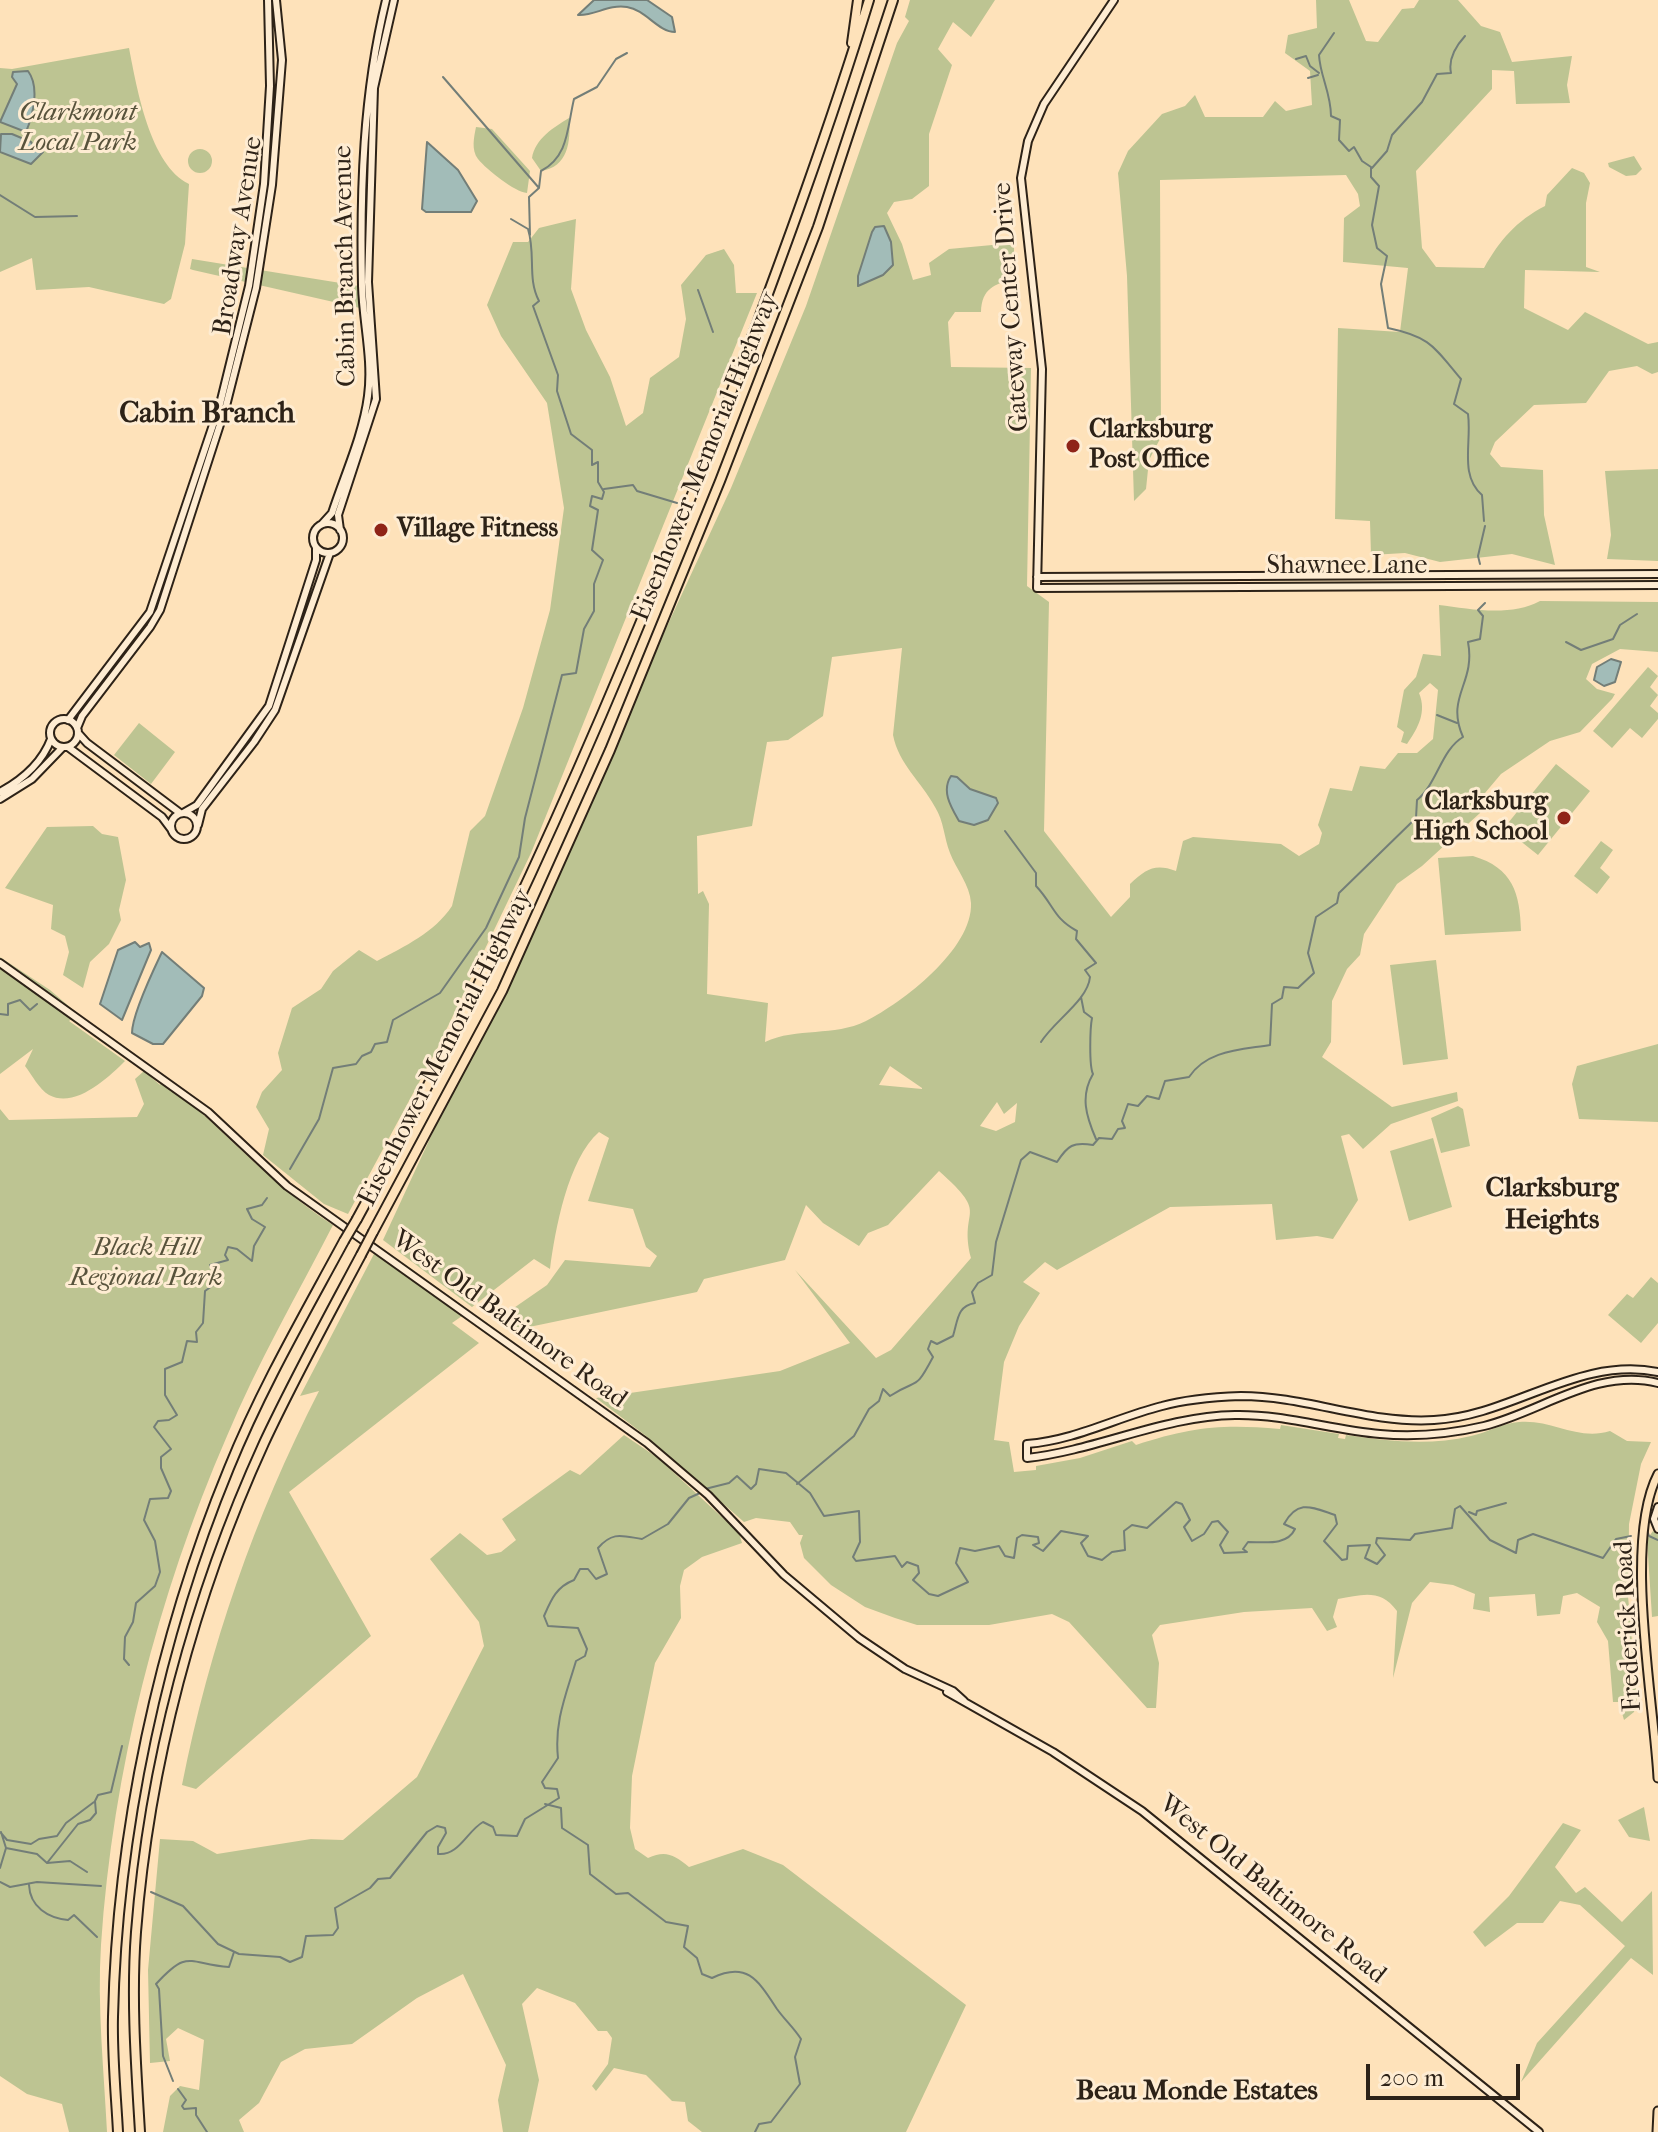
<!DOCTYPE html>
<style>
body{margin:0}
#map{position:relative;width:1658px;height:2132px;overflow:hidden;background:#fee2ba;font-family:"IM FELL French Canon",serif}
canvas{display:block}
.scale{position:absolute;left:1366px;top:2064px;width:154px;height:36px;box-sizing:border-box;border:4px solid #2d2217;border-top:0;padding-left:10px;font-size:24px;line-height:28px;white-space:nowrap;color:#2d2217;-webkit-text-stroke:6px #feecd2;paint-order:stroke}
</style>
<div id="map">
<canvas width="1658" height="2132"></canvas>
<div class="scale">200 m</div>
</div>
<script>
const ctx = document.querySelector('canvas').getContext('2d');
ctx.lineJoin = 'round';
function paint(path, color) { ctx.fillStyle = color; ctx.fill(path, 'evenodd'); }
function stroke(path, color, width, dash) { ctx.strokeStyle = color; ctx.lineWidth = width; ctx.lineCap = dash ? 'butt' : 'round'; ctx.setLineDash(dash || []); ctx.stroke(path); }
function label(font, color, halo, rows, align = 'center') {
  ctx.font = font + ' "IM FELL French Canon",serif'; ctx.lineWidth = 6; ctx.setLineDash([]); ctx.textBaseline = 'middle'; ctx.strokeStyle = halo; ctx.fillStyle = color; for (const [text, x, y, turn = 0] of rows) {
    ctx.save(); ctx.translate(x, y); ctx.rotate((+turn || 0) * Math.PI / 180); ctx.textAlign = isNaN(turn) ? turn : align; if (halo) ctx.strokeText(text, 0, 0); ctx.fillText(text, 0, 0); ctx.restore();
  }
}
paint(new Path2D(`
 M910 0H995L971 37 953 22 938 49 952 65 929 134V186L912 199 894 202 887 213 902 244 913 280 931 275 929 263 949 249 1014 243V278C994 285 982 288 981 312H955L948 322 951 367 1031 368 1027 586 1049 602 1044 831 1111 917 1130 897V884C1146 869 1155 863 1176 871L1183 841 1193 837 1281 844 1299 856 1319 844 1322 833 1318 825 1330 788 1352 791 1360 766 1385 769 1398 753H1417L1433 739 1438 690 1430 683 1419 693C1427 712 1418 728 1407 744L1401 742 1404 732 1397 727 1404 690 1416 677 1423 654 1441 656 1439 605C1470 609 1511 617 1540 601L1658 602V652L1620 649 1592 664 1586 679 1597 689 1615 694 1612 699 1580 732 1550 741 1501 774 1485 793 1480 813 1422 866 1397 884 1364 934 1360 955 1347 969 1332 1001 1331 1042 1322 1057 1392 1107 1457 1092 1458 1101 1391 1124 1363 1149 1349 1134 1341 1136 1358 1200 1333 1239 1317 1236 1276 1240 1272 1204 1170 1207 1057 1270 1045 1262 1023 1282 1040 1293 1019 1326 1004 1362 994 1440 1009 1442 1014 1472 1036 1470V1466L1080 1458 1132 1441 1136 1445C1192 1427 1221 1424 1280 1429L1281 1425 1339 1434 1338 1438 1345 1439 1346 1435C1388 1441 1429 1446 1471 1436 1486 1433 1503 1423 1519 1422 1552 1419 1577 1441 1610 1431L1627 1441 1651 1442 1641 1464 1629 1524 1628 1596 1637 1698 1634 1712 1624 1720 1619 1702H1613L1608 1641 1597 1622 1600 1607 1577 1593 1563 1596 1560 1614 1537 1616 1535 1594 1489 1597 1490 1612 1473 1609 1475 1594 1453 1585 1430 1582 1412 1603 1393 1678 1397 1611C1380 1588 1362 1595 1338 1599L1333 1617 1337 1627 1327 1631 1312 1608 1244 1612 1160 1625 1152 1635 1159 1663 1156 1708H1147L1069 1622 1052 1614 989 1625H917L895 1618 865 1607 831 1585 804 1558 800 1543 803 1535H799L790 1522 756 1518 744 1522 646 1436 596 1398 780 1371 850 1343 795 1270 876 1358 891 1350 971 1258C958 1206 992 1218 939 1171L888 1225 868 1233 859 1246 823 1223 806 1205 785 1260 704 1279 697 1292 510 1331 505 1321 508 1312 547 1285 565 1260 650 1267 657 1256 646 1247 633 1209 588 1201 609 1138 599 1132C568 1159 555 1230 550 1269L534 1259 472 1307 383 1240 731 488 806 306 897 43 909 21 905 17ZM902 648 893 735C899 765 921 781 935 807 944 821 944 838 950 853 956 869 970 885 971 903 973 949 902 1003 866 1021 834 1037 797 1027 765 1042L768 1003 707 994 709 904 703 891 698 894 697 836 752 826 767 742 788 740 823 716 832 657ZM890 1066 922 1088V1089L879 1085ZM997 1102 1004 1114 1017 1103 1015 1122 996 1131 980 1126Z
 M1316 0H1349L1366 41 1378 42 1402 9 1414 8 1419 0H1458L1481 26 1500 32 1512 62 1572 56 1567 85 1570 103 1516 104 1514 71 1492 70V89L1416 171 1422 248 1436 267 1484 268C1500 240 1516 221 1545 206L1547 195 1572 168 1584 173 1590 183 1586 203V267L1600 272 1525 270 1524 308 1568 330 1585 312 1648 344 1658 342V372L1652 374 1637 366 1609 371 1586 403 1534 405 1495 442 1490 454 1501 467 1543 470 1544 515 1555 565 1512 554 1440 562 1405 553 1371 555 1370 521 1335 519 1338 328 1400 332 1408 268 1343 262 1344 218 1360 206 1358 194 1346 175 1160 180 1161 437 1149 460 1146 489 1134 501 1127 276 1118 173 1128 151 1162 114 1185 106 1195 95 1205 117H1263L1275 101 1286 111 1312 105 1310 71 1285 53 1288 35 1317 28Z
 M129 48C137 89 150 165 189 184L185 244 171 299 164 304 89 287 36 290 32 258 0 272V68L12 69Z
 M569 118C571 142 568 167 541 171L532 158C535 139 554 127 569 118Z
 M476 127 492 129 530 171 527 193C515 192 487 170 478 159 471 150 474 137 476 127Z
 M188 161a12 12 0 1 1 24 0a12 12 0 1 1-24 0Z
 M1634 156 1642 169 1636 175 1626 176 1609 167 1608 163Z
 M576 219 571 289 586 330 610 377 626 426 643 413 650 378 679 357 686 319 681 285 706 255 724 249 734 265 736 293H757L531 853 437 1049 348 1214 324 1204 263 1155 269 1129 256 1107 262 1092 282 1070 278 1053 292 1008 321 989 333 971 359 950 377 961C405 946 434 933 452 906L470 831 485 816 523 708 550 610 564 508 547 403 501 336 487 305 513 242H528L539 228Z
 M192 259 359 286 360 308 193 270 190 269Z
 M1658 469V561L1607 559 1611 535 1605 471Z
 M1648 667 1658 676 1650 687 1658 695 1650 706 1658 713V719L1642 738 1630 728 1612 748 1593 731Z
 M139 723 175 752 151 784 114 755Z
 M1556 764 1590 791 1538 855 1504 828Z
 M93 826 102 834 118 837 126 880 119 910 121 920 109 944 90 962 83 988 63 975 69 952 65 936 51 929 53 905 5 888 47 827Z
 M1601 841 1613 850 1600 868 1610 877 1597 894 1574 876Z
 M1473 856C1513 868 1520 893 1521 931L1445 935 1438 858Z
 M0 957 50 990 78 1014 69 1021 125 1061C108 1078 75 1109 49 1095 39 1089 32 1075 25 1066L33 1049 0 1074Z
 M1436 960 1448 1059 1403 1065 1390 965Z
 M1658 1044V1122L1579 1119 1572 1084 1577 1066Z
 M144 1071 160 1085 159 1076C219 1124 268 1183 333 1225 297 1295 257 1364 227 1436 157 1597 113 1770 101 1945 97 2006 104 2071 107 2132H69L62 2104 27 2094 0 2076V1109L9 1120 137 1117 144 1104 135 1079Z
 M1458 1106 1463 1109 1470 1146 1441 1153 1431 1118Z
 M1433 1138 1452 1207 1409 1221 1390 1151Z
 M375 1252 462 1316 452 1323 479 1343 289 1492 371 1636 196 1789 182 1785C210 1645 254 1518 319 1391L300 1396Z
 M1651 1277 1658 1283V1323L1641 1343 1608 1315 1627 1294 1633 1298Z
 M624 1435 658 1458 739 1533 742 1543 702 1557 684 1570 680 1586 681 1618 655 1663 632 1776 630 1828 635 1849 648 1858C666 1850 674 1855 689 1867L743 1849 783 1865 966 2005 906 2132H702L688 2121 685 2102 672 2101 646 2075 614 2068 596 2091 592 2086 608 2064 612 2038 607 2031H598L575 2003 537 1988 522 2004 539 2080 528 2132H503L498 2100 506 2065 463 1974 417 1998 352 2044 305 2049 281 2062 259 2103 239 2120 244 2132H163L170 2096 180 2086 199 2090 204 2040 178 2028 166 2039 170 2061 150 2063 148 1970 160 1839 193 1841 217 1854 311 1839 343 1840 417 1777 484 1646 479 1622 430 1559 460 1533 487 1555 501 1552 516 1540 502 1519 570 1470 580 1475Z
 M1653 1531 1658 1534V1616L1652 1617 1647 1539Z
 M1644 1807 1650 1841 1629 1837 1618 1820Z
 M1563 1823 1581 1830 1555 1867 1576 1893 1585 1887 1622 1922 1652 1891 1653 1975 1631 1958 1521 2082 1537 2043 1625 1946 1580 1905 1560 1901 1543 1923H1517L1485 1947 1473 1932 1509 1896Z`), '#bdc492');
const water = new Path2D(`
 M594 0H647L672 17 675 32C658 32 646 10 627 7 608 4 595 16 578 15Z
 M28 71C40 87 33 115 26 132L0 122 17 84 12 77 13 72Z
 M1 134H12L31 142 35 150 43 152 31 164 0 152Z
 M427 142 458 170 477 201 471 212H426L422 209Z
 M884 226 891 242 893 265 883 275 858 286V276L872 232 875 227Z
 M1611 659 1621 662 1615 682 1604 686 1594 680 1597 667Z
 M951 776 957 777 970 789 996 798 998 803 988 820 974 825 959 821C951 807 941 791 951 776Z
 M135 942 140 947 149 943 151 950 122 1020 100 1004 118 950Z
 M162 952 204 988 202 996 163 1044H153L132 1033C132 1014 153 971 162 952Z`);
paint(water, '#a2bcb8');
stroke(water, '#737e78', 2);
stroke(new Path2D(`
 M1334 33 1319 55C1320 76 1331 93 1331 116L1340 120 1339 140 1349 151 1354 147 1362 161 1371 167V177L1379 186 1372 225 1377 248 1387 256 1381 284 1388 328C1431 337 1434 347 1461 379L1454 404 1468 414C1472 442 1459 475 1482 495L1484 521
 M1296 59 1306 56 1310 66 1319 73
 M443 77 539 188
 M1308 78 1318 75
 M1372 168 1387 151 1392 135 1422 102 1437 74 1451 73C1448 59 1455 47 1465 36
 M0 195 35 217 77 216
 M530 235 529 197 539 188 541 171C569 156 567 128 574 99L597 87 616 59 627 53
 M698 290 713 332
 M604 489 633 485 637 491 677 503
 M1480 564 1478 556 1485 526
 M1566 642 1581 650 1613 639 1620 625 1637 614
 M1437 715 1457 723
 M1005 831 1036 873V886C1054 905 1053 918 1077 931L1076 939 1096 963 1085 970 1090 977C1088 1000 1054 1021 1041 1042
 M1081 997 1084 1012 1092 1018C1090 1028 1089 1066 1093 1074 1080 1096 1086 1116 1096 1139
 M0 1014 8 1015V1004L20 1000 30 1010 37 1004
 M290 1169 319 1119 333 1068 356 1064 362 1056 371 1052 375 1044 387 1042 393 1020 440 993 486 928 519 857 525 818 562 675 576 673 584 629 594 611V584L603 560 592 550 598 510 590 506 592 496 602 499 604 492 598 482V462L592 465V450L571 434 557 391 558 375 533 306 539 301C527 278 536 255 528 229L511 219
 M797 1484 854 1436 869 1409 879 1401 883 1389 890 1396C919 1377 914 1393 933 1357L928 1349 931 1341 937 1344 953 1336C958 1320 957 1306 975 1303L972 1292 978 1283 992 1275 996 1242 1021 1160 1030 1152 1057 1162C1068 1145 1073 1142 1093 1145L1099 1138 1112 1139 1118 1129 1125 1128 1122 1121 1128 1104 1138 1106 1147 1096 1159 1099 1165 1081 1189 1077C1207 1050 1240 1050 1270 1045L1272 1004 1282 998 1284 987 1298 988 1314 973 1308 953 1316 917 1337 903 1339 893 1416 818 1417 800C1437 784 1441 750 1463 737 1445 696 1476 684 1468 642L1480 639 1483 616 1478 610 1485 603
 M705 1489 729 1483 737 1476 751 1489 756 1484 759 1469 786 1473 810 1493 824 1516 859 1511 860 1542 853 1557 856 1561 895 1556 902 1567 907 1562 918 1566 919 1573 913 1580 929 1594 938 1596 968 1582 956 1563 960 1548 975 1551 999 1546 1005 1556 1014 1558 1017 1538 1022 1535 1038 1537 1039 1543 1033 1545 1043 1551 1061 1531 1088 1536 1081 1543 1088 1556 1102 1560 1112 1552 1125 1550 1124 1531 1132 1525 1147 1528 1176 1502 1182 1504 1190 1520 1184 1527 1192 1541 1204 1534 1212 1522 1218 1521 1228 1532 1220 1545 1224 1553 1247 1552 1243 1549 1248 1542C1265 1542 1287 1546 1295 1529L1284 1524C1298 1499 1311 1507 1335 1515L1337 1524 1324 1541 1342 1560 1347 1559 1348 1546 1370 1545 1365 1558 1377 1564 1385 1555 1376 1543 1377 1538 1410 1540 1415 1534 1452 1528 1455 1509 1460 1506 1490 1540 1516 1553 1518 1540 1533 1534 1603 1558 1616 1539 1631 1536
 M1469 1512 1476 1515 1477 1511 1506 1503
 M1647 1530 1649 1536 1658 1540
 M129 1665 124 1659 125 1637 133 1622 136 1603 155 1586 160 1572 155 1541 144 1520 150 1499 168 1498 171 1491 161 1468V1457L171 1449 154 1427 158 1421 169 1420 177 1415 165 1395V1369L182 1362 187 1341 197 1342 196 1332 203 1323 205 1291 219 1281 210 1265 228 1260 225 1255 228 1247 237 1249 252 1261 254 1246 265 1227 252 1219 247 1209 262 1205 267 1198
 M545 1804 561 1808 562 1828 588 1845 590 1874 616 1894 628 1893 666 1922 688 1926 684 1947 697 1958 702 1974 712 1978C747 1961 758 1980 777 2009 784 2019 794 2028 801 2039L795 2057 800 2084 771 2122 759 2124 755 2132
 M1 1833 7 1840 31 1844 39 1839 57 1836 66 1823 94 1802
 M6 1848 37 1854 47 1863 70 1861 87 1872
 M47 1863 78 1824 90 1820 96 1813 95 1801 98 1795 111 1792 122 1746
 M0 1868 6 1848 1 1832
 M0 1882 10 1887 37 1882 101 1886
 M29 1885C30 1907 48 1918 68 1920L74 1915 97 1937
 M151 1892 183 1906 218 1944 239 1954 280 1957 290 1962 302 1957 306 1936 333 1935 338 1928 335 1908 370 1888 378 1879 390 1878 427 1832 437 1826 445 1828 446 1833 438 1847V1854C459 1856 467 1831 483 1822L493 1827 496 1835 517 1836 525 1819 559 1798 557 1789 545 1788 542 1782 558 1758C554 1722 566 1695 576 1661L585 1656 587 1649 578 1628 548 1626 544 1616C551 1600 556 1587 574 1580L580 1569H588L596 1579 607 1574 598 1548C613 1531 622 1536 642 1539L668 1524 689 1498 700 1493
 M173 2081 163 2056 159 1989 156 1984C189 1948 188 1964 229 1967L234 1952
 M178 2089 186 2100 182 2106 184 2109 196 2108V2115L207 2132`), '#737e78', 2);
const secondary = new Path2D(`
 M1114 0 1044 104 1028 141 1021 178 1042 369 1037 588 1658 585
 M313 538a15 15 0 1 1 30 0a15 15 0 1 1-30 0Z
 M322 524 332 513C344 476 363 435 368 396 373 360 363 323 362 286 360 190 363 94 386 0
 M340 530 338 515 376 399 368 282 374 88 394 0
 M1037 577 1658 574
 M50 733a14 14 0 1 1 28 0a14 14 0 1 1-28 0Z
 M68 720 150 612 220 404 249 286 264 184 270 86 268 0
 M77 728 82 716 150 627 160 610 226 406 256 288 272 185 282 60 276 0
 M78 733 87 743 180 813
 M68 747 162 817 171 829
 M0 792C22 780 42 763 51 739
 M0 799 32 779 62 748
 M171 826a13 13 0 1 1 26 0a13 13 0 1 1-26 0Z
 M183 813 197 805 269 706 316 560V548
 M198 825 202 809 254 742 275 710 330 553
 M0 963 208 1112 287 1186 647 1443 708 1495 784 1575 859 1638 905 1669 953 1691 964 1701
 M1658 1372C1578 1356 1512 1416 1434 1420 1368 1424 1306 1396 1241 1396 1215 1397 1187 1399 1162 1406 1115 1418 1076 1440 1027 1444V1458C1098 1450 1164 1416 1235 1415 1284 1414 1332 1430 1380 1434 1414 1437 1450 1434 1484 1426 1541 1412 1597 1367 1658 1383
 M1658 1507 1654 1519 1658 1529
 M947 1692 1053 1752 1142 1811 1539 2132`);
const primary = new Path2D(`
 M1658 1474C1623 1541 1654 1700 1658 1778
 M1657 2132 1658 2111`);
const highway = new Path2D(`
 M852 43 858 0
 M357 1219C506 948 629 666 737 377 784 252 830 127 869 0
 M373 1232 502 991 610 750 720 481 818 227 893 0
 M118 2132C116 2094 112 2055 113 2017 117 1833 159 1638 229 1468 261 1389 304 1315 344 1241
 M140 2132C136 2066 131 1998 136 1932 149 1765 194 1596 264 1443 294 1379 328 1317 361 1255`);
stroke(secondary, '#2d2217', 10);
stroke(primary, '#2d2217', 11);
stroke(highway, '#2d2217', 12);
stroke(secondary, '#feecd2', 6);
stroke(primary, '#fee2ba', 7);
stroke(highway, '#fee2ba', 8);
const highwayBridge = new Path2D(`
 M344 1241 357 1219
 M361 1255 373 1232`);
stroke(highwayBridge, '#2d2217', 12, []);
stroke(highwayBridge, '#fee2ba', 8);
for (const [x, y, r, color] of [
 [1073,446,8,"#8f2418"],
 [381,530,8,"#8f2418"],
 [1564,818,8,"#8f2418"]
]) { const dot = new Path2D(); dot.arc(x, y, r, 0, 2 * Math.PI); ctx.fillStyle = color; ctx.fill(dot); stroke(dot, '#feecd2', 3); }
label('italic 26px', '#58533c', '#feecd2', [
 ["Clarkmont",78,114],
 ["Local Park",78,144],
 ["Black Hill",146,1249],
 ["Regional Park",146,1279]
]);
label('26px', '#2d2217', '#feecd2', [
 ["Broadway Avenue",239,236,-81],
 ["Cabin Branch Avenue",346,266,-91],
 ["Gateway Center Drive",1012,307,-94],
 ["Eisenhower Memorial Highway",706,457,-68],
 ["Shawnee Lane",1347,567],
 ["Eisenhower Memorial Highway",446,1048,-63],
 ["West Old Baltimore Road",509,1320,36],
 ["Frederick Road",1629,1626,-93],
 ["West Old Baltimore Road",1272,1890,39]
]);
label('bold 26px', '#2d2217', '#feecd2', [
 ["Clarksburg",1089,431],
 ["Post Office",1089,461],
 ["Village Fitness",397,530],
 ["Clarksburg",1548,803,"right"],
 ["High School",1548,833,"right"]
], 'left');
label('bold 28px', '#2d2217', '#feecd2', [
 ["Clarksburg",1552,1189],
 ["Heights",1552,1221],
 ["Beau Monde Estates",1197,2092]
]);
label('bold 30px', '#2d2217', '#feecd2', [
 ["Cabin Branch",207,415]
]);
</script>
